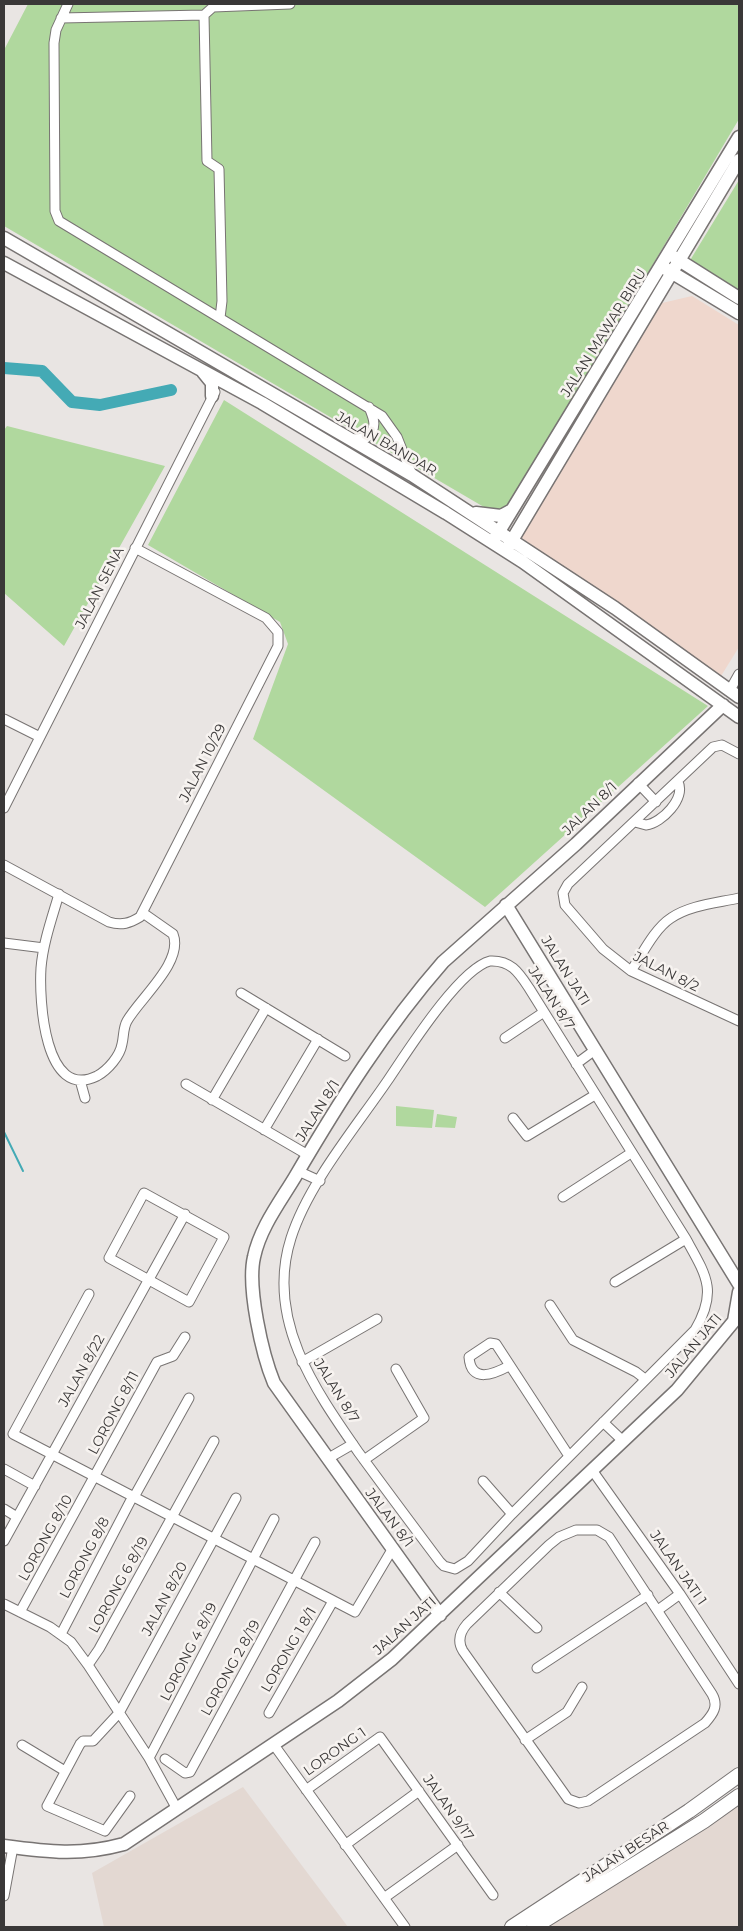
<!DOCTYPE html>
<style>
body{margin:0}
#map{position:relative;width:743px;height:1931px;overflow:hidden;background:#e9e5e3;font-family:Montserrat,sans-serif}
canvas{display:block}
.frame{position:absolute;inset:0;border:5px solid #3a3838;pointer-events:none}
</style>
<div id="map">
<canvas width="743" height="1931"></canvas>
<div class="frame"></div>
</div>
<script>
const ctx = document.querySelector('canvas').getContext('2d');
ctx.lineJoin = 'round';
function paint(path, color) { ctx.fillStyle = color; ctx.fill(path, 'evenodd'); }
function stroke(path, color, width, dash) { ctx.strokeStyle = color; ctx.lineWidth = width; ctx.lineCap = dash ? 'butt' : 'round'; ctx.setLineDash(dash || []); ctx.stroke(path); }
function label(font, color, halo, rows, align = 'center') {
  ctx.font = font + ' Montserrat,sans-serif'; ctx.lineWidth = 5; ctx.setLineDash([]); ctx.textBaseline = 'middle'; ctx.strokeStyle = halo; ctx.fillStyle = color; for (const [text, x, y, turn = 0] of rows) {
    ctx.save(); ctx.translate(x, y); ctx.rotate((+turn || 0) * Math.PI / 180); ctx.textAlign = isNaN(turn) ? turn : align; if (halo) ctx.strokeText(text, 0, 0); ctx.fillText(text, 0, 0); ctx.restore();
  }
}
paint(new Path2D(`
 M692 296 739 325V647L721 676 523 539 521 535V528L662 303Z`), '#efd7cd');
paint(new Path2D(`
 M243 1787 348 1927H104L92 1873Z
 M739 1802V1927H544Z`), '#e3d8d2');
paint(new Path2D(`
 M28 4H739V119L508 509 489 510 4 226V50Z
 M739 180V292L689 262Z
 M224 400 708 706 485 907 253 739 288 644 280 622 148 545Z
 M7 426 165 466 64 646 4 593V430Z
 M396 1106 434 1110 432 1128 396 1126Z
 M437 1114 457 1117 455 1128 435 1127Z`), '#b0d89e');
stroke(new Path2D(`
 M4 1132 23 1171`), '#44aab5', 2);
stroke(new Path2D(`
 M4 368 42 371 72 402 100 405 171 390`), '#44aab5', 12);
const street = new Path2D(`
 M68 4 56 30 54 43 55 211 59 221 382 416 397 437 412 475
 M213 4V7L204 15 207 161 219 169 222 301 220 318
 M213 7 290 4
 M61 18 204 15
 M352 439 366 438C378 428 374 419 369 407
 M730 690 739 674
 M4 719 40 737
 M739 754 722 745 713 747 568 884 563 893 565 905 603 949 631 971 739 1021
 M638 783 656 802
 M4 808 215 392
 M635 822 646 825C662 823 686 798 678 782
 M4 865 109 922C122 926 130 923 140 917L278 646V632L266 618 135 548
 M59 894C52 918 43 943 41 968 39 999 44 1102 97 1076 108 1070 120 1056 122 1044 124 1036 123 1028 127 1021 140 998 184 962 173 934L143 913
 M4 943 44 948
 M490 961C511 960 519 973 529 988L686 1239C706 1275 718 1291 695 1330L512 1514 468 1561 455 1569 444 1566 440 1562C413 1526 386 1490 359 1453 315 1390 265 1319 291 1238 308 1184 356 1127 388 1080 407 1052 459 969 490 961Z
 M631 971C642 955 654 929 671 918 690 905 717 903 739 898
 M241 993 345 1056
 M505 1038 544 1012
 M576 1064 595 1050
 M80 1080 85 1098
 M186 1084 308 1155
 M212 1100 266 1008
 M513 1118 527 1136 595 1095
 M264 1130 318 1039
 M298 1171 320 1181
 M144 1193 224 1237 189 1302 109 1258Z
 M563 1197 631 1153
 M615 1282 686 1239
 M89 1294 13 1434 355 1612 393 1548
 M550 1305 573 1340 636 1372 645 1379
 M302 1362 377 1319
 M509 1366C494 1374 471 1384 469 1357L490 1343 496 1344 569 1456
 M603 1422 623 1441
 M327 1459 353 1444
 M364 1460 424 1418 396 1369
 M4 1469 35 1486
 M592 1470 680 1594 739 1684
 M483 1481 512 1514
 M134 1497 189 1398
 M4 1509 17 1517
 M576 1530H597L609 1537 712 1694C719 1706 713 1714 705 1723L588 1801 579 1803 568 1799 463 1651C457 1641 460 1632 467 1624L549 1545 559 1537Z
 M4 1541 185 1214
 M499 1592 537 1628
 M4 1604 50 1627 71 1642 88 1665 149 1758 177 1809
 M658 1610 680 1594
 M20 1612 157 1362 173 1356 185 1337
 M61 1634 133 1496
 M88 1665 99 1649 214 1441
 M537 1668 648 1595
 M269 1713 333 1601
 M525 1740 567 1712 582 1687
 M22 1745 65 1771
 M274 1745 405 1927
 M149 1758 274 1519
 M165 1759 185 1773 190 1772 315 1542
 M306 1790 380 1737 493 1895
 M130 1796 105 1831 47 1806 80 1744 83 1741H93L119 1713 236 1498
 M345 1845 419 1791
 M4 1896 13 1847
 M384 1898 458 1845`);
const secondary = new Path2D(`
 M4 238 412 475 615 608 739 697
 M674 257 739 298
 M4 263 262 403 446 513 523 562 739 717
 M666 269 739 313
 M203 372 212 383V396
 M476 513 501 516 512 510
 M495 538 739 137
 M508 547 739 160
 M506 905 739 1284
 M440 1615 274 1383C262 1354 247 1287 254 1257 260 1228 280 1202 295 1177 339 1102 386 1027 443 962L576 844 723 705
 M4 1846C49 1852 80 1856 124 1844L338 1701 392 1659 677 1390 734 1321 739 1292`);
const primary = new Path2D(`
 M512 1927 689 1811 739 1775
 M534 1927 704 1821 739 1796`);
stroke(street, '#787473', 11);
stroke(secondary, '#787473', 15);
stroke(primary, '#787473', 16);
stroke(street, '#fff', 9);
stroke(secondary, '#fff', 12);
stroke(primary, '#fff', 14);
label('14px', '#3a3838', '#f7f3f0', [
 ["JALAN MAWAR BIRU",604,333,-58],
 ["JALAN BANDAR",386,444,30],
 ["JALAN SENA",100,588,-63],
 ["JALAN 10/29",203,763,-63],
 ["JALAN 8/1",590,809,-44],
 ["JALAN JATI",565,971,58],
 ["JALAN 8/2",666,972,27],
 ["JALAN 8/7",551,998,57],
 ["JALAN 8/1",318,1111,-58],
 ["JALAN JATI",694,1346,-50],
 ["JALAN 8/22",82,1371,-61],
 ["JALAN 8/7",336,1391,58],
 ["LORONG 8/11",114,1413,-62],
 ["JALAN 8/1",389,1518,53],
 ["LORONG 8/10",46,1538,-61],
 ["LORONG 8/8",85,1558,-62],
 ["JALAN JATI 1",678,1568,55],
 ["LORONG 6 8/19",119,1585,-61],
 ["JALAN 8/20",165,1599,-62],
 ["JALAN JATI",405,1626,-42],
 ["LORONG 1 8/1",289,1650,-60],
 ["LORONG 4 8/19",189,1652,-63],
 ["LORONG 2 8/19",231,1668,-61],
 ["LORONG 1",335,1752,-35],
 ["JALAN 9/17",448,1808,55],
 ["JALAN BESAR",626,1852,-33]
]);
</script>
